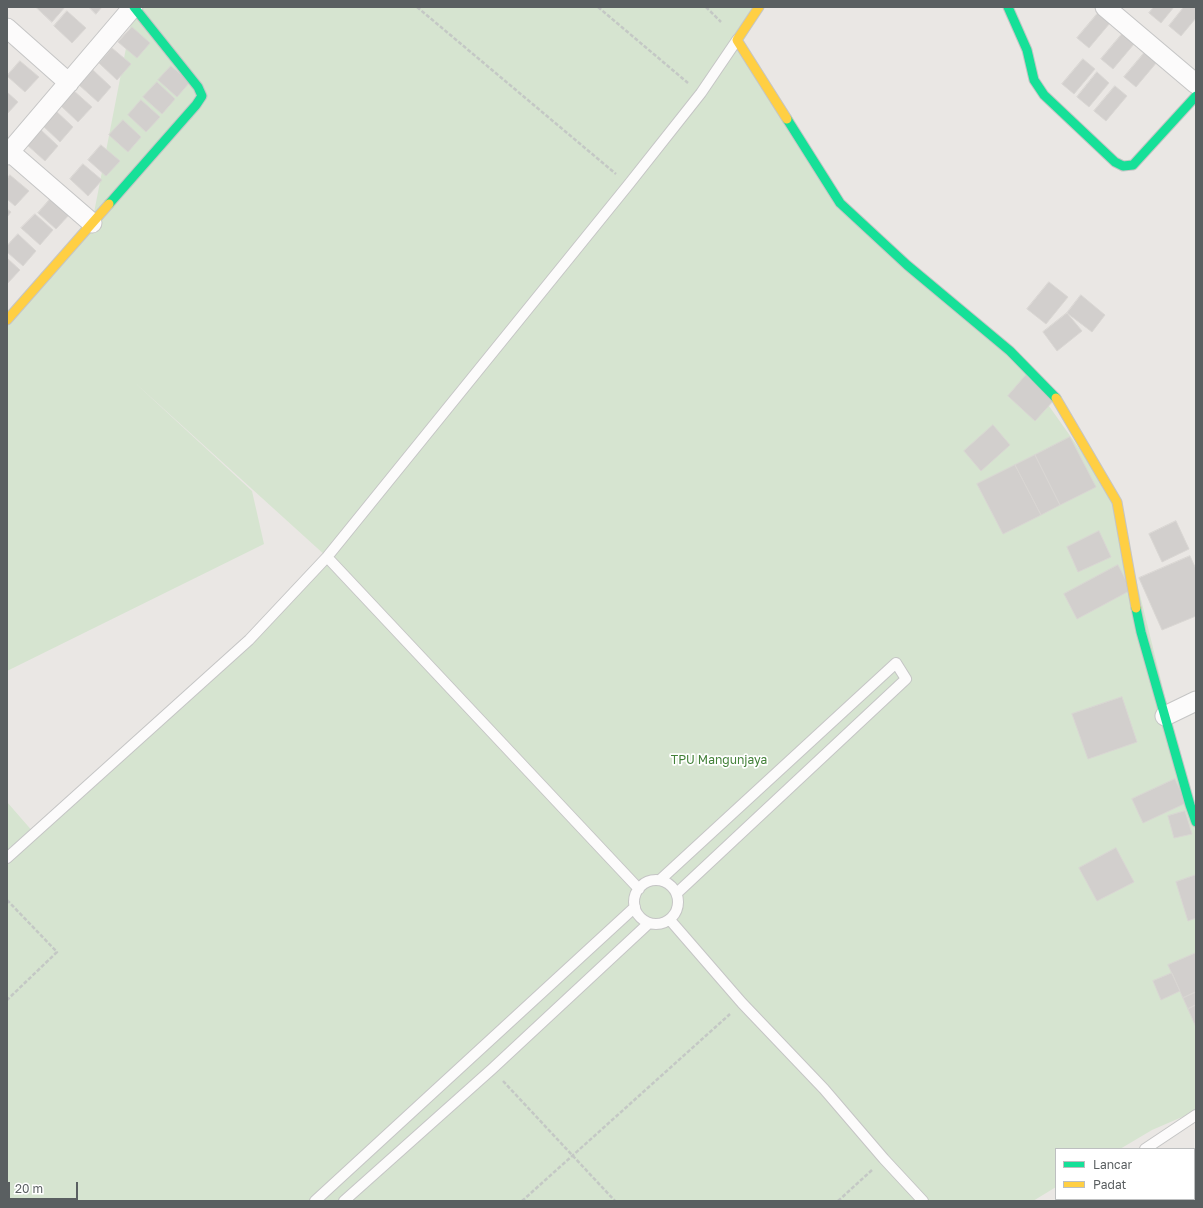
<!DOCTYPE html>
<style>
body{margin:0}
#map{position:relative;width:1203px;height:1208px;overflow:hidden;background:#eae7e4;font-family:"Golos Text",sans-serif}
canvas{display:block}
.frame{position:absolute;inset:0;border:8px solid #5a5f61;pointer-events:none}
.legend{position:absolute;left:1055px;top:1148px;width:140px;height:52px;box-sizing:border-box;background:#fff;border:1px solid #bdbfc0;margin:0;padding:5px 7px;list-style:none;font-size:12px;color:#5a5f61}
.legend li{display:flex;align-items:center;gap:8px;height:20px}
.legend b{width:20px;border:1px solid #bdbfc0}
.scale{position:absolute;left:8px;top:1182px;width:70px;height:18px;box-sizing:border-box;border:2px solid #5a5f61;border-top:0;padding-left:5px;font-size:12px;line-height:14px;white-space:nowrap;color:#5a5f61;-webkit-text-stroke:3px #fff;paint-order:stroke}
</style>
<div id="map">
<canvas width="1203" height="1208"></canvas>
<div class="frame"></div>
<ul class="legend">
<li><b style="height:5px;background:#16e098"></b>Lancar</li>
<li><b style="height:5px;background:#ffcf43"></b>Padat</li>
</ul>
<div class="scale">20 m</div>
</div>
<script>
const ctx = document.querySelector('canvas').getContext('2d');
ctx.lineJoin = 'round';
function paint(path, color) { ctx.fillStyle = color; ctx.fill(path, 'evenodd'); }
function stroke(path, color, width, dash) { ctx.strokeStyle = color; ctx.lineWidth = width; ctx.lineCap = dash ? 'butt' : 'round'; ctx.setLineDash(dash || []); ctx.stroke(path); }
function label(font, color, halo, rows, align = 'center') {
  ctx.font = font + ' "Golos Text",sans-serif'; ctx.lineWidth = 3.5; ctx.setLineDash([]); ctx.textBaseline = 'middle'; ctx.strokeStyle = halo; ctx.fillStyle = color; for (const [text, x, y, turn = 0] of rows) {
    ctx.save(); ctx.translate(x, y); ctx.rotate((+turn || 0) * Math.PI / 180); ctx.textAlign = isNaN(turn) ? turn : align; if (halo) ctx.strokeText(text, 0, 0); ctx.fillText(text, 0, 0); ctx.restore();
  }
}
paint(new Path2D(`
 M134 7H764L739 48 840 203 1010 351 1117 502 1196 822V1111L1152 1130 1120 1149H1056V1187L1033 1201H7V802L34 833 249 640 327 557 133 381 252 491 264 544 7 671V320L92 223Z`), '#d6e4d0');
const building = new Path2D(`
 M36 7H65L52 22Z
 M89 7H102L96 14Z
 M1154 7H1174L1161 23 1149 13Z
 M1184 7H1196V18L1181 36 1169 26Z
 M67 11 86 28 72 43 54 26Z
 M1098 13 1110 23 1089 48 1077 38Z
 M132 27 150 43 137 58 118 42Z
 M1122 34 1134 44 1113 69 1101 59Z
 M112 48 131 64 117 80 99 63Z
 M1145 52 1157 62 1136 87 1124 77Z
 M1083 59 1095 69 1074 94 1062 84Z
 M20 61 39 77 25 92 7 76Z
 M171 66 190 82 177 97 158 80Z
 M93 70 111 87 98 102 79 85Z
 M1097 72 1109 83 1089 107 1077 97Z
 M157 82 175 99 162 114 143 97Z
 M1115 86 1127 96 1106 121 1094 111Z
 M73 90 92 107 78 122 60 105Z
 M7 92 18 102 7 114Z
 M141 100 160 117 146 132 128 115Z
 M55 110 73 127 60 142 42 125Z
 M123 120 141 137 128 152 109 135Z
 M40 129 58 146 45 161 26 144Z
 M101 145 120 161 106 176 88 160Z
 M83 164 102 180 88 196 70 179Z
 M10 175 29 191 15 206 7 199V179Z
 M52 197 70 214 56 229 38 213Z
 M7 209 11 212 7 217Z
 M35 214 53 230 40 245 21 228Z
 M18 234 36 251 23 266 7 252V246Z
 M7 258 20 270 7 284Z
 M1049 282 1068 297 1046 324 1027 309Z
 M1081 295 1105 315 1092 332 1067 313Z
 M1067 313 1082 331 1057 351 1043 332Z
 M1026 375 1054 400 1035 421 1008 396Z
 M993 425 1010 445 981 471 964 451Z
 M1070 437 1096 487 1060 505 1035 455Z
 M1035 455 1060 505 1041 515 1015 465Z
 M1015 465 1041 515 1003 534 977 484Z
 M1176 521 1189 549 1162 562 1149 534Z
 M1099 531 1111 557 1078 572 1067 547Z
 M1190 556 1196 569V616L1162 630 1139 578Z
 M1118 565 1131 590 1077 619 1064 594Z
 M1122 697 1137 742 1088 759 1072 714Z
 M1175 779 1186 803 1143 823 1132 799Z
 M1185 811 1192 834 1174 838 1168 816Z
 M1116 848 1134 882 1097 901 1079 868Z
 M1196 875V918L1188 921 1176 882Z
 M1196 953V992L1183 998 1168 965Z
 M1172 973 1180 991 1161 1000 1153 981Z
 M1196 992V1005L1188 1009 1183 998Z
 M1196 1005V1027L1188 1009Z`);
paint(building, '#d2cfcd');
stroke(building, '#d9d6d3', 1);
const lane = new Path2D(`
 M327 557 639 889
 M7 858 249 640 327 557 629 184 701 93 737 40
 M660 880 896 663 906 679 677 893
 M634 902a22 22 0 1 1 44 0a22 22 0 1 1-44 0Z
 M670 920 742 1003 824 1089 884 1159 923 1201
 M1145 1149 1196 1115
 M315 1201 635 907
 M344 1201 492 1069 649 923
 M1061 1201 1064 1199`);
const street = new Path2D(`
 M1105 7 1196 84
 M7 28 69 83
 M10 152 92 223
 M7 155 133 7
 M1165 716 1196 701`);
const fast = new Path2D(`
 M1008 7 1027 50 1034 80 1044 95 1115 162 1123 166 1133 165 1196 96
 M787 119 840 203 907 265 1010 351 1056 398
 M109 204 196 105 202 96 198 87 134 7
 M1136 608 1141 632 1190 805 1196 822`);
const slow = new Path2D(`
 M759 7 737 40 787 119
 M7 320 109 204
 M1056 398 1117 502 1136 608`);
stroke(lane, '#c5c5c5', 12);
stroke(street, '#c5c5c5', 21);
stroke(fast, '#c5c5c5', 11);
stroke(slow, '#c5c5c5', 11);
stroke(new Path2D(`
 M417 7 616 174
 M598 7 688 83
 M706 7 721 22
 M7 900 57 952 7 1000
 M503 1081 615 1201
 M522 1201 730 1014
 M838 1201 872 1170`), '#c4c8c5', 2.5, [4, 2]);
stroke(lane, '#fcfbfb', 10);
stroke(street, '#fcfbfb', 19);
stroke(fast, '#16e098', 9);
stroke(slow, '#ffcf43', 9);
label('12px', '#438139', '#fff', [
 ["TPU Mangunjaya",719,760]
]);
</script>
